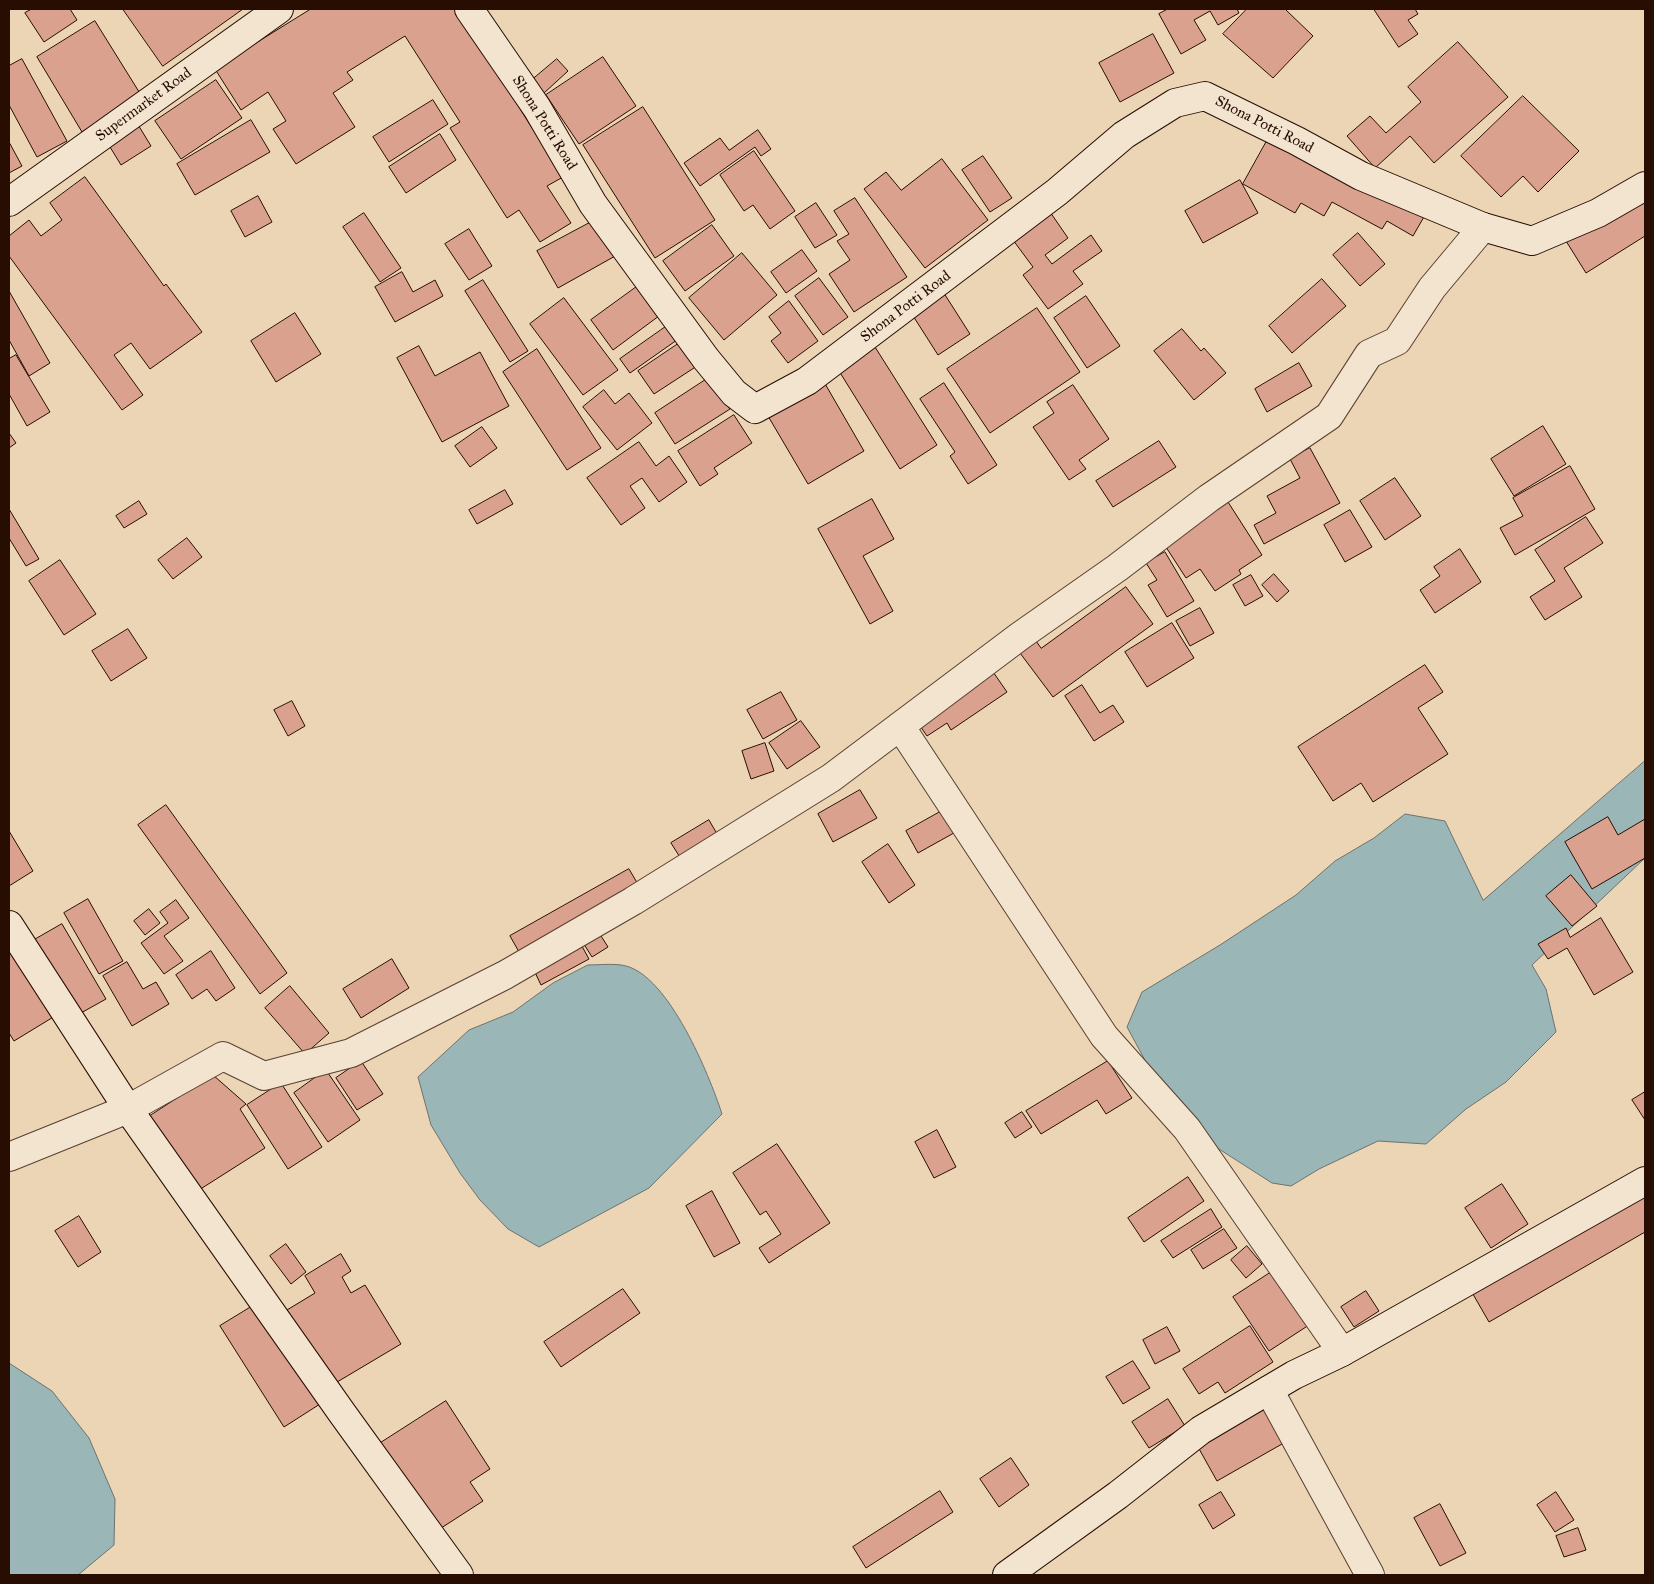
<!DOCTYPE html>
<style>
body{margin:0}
#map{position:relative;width:1654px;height:1584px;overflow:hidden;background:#ebd5b5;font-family:"IM FELL Great Primer",serif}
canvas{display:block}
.frame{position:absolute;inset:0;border:10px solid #280d03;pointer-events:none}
</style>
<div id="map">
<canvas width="1654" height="1584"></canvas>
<div class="frame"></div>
</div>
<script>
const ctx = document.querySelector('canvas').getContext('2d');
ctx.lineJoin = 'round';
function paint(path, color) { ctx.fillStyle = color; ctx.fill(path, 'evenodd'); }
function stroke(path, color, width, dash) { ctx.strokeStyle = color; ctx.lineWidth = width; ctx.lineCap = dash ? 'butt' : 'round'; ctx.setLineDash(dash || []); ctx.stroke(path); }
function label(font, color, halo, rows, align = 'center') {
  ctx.font = font + ' "IM FELL Great Primer",serif'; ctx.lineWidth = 5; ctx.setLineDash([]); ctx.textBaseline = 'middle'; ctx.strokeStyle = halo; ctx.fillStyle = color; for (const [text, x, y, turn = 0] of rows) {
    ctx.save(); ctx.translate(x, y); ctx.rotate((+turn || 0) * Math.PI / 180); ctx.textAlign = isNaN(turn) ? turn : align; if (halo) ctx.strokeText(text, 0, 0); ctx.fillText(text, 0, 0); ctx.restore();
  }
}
const water = new Path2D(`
 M1645 761V858L1532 965 1546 989 1556 1032 1506 1082 1466 1109 1426 1144 1378 1141 1319 1169 1291 1186 1272 1183 1169 1117 1153 1075 1127 1027 1142 992 1220 945 1296 895 1335 861 1374 838 1405 814 1445 821 1483 900Z
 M588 965C599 965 615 963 626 966 669 977 709 1074 722 1114L649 1188 539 1247 508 1229 480 1200 460 1173 431 1125 418 1077 469 1030 513 1012 553 983Z
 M9 1363 52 1391 89 1438 115 1499 114 1545 78 1575H9Z`);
paint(water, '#9bb6b6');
stroke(water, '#6d726e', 1);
const building = new Path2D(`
 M32 9H70L77 20 44 42 25 13Z
 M123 9H243L163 66Z
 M311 9H457L563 177 547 186 571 223 540 242 519 210 507 218 450 128 460 122 405 36 347 72 353 80 333 93 355 127 296 164 273 129 286 121 268 92 241 110 215 69Z
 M1168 9H1237L1239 13 1218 25 1210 11 1194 20 1206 40 1181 54 1159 14Z
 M1247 9H1285L1313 36 1273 78 1223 34Z
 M1374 9H1415L1418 14 1408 20 1418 34 1399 47Z
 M95 21 141 95 82 132 37 57Z
 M1153 34 1174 73 1120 102 1099 63Z
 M1458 42 1508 97 1434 163 1410 136 1375 168 1347 136 1370 116 1386 133 1421 102 1408 87Z
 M603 57 636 106 579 144 546 95Z
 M22 59 67 141 37 157 9 105V66Z
 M557 59 568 71 544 93 532 80Z
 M216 80 242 118 181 159 155 121Z
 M1523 96 1579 151 1538 192 1523 176 1501 197 1461 156Z
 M433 100 448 124 389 162 373 137Z
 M643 107 715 220 655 258 583 145Z
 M251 120 270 152 195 195 177 164Z
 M137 123 151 146 121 165 107 142Z
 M758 130 771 149 761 156 755 147 700 186 684 163 720 138 729 150Z
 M1273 130 1425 215 1413 236 1387 221 1382 229 1332 202 1324 216 1301 203 1295 213 1243 184Z
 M440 134 456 160 406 193 389 167Z
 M9 142 22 166 9 173Z
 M754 151 795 211 770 229 753 205 744 211 720 175Z
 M983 156 1012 198 990 212 962 170Z
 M942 159 988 220 925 268 864 189 886 172 901 190Z
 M85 177 164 286 166 284 202 332 150 369 131 343 114 355 143 395 122 410 9 256V236L29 220 41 236 62 220 50 203Z
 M1240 180 1258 213 1203 243 1185 211Z
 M1645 192V236L1586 273 1566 241Z
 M258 196 272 222 245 237 231 211Z
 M855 198 907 277 854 312 829 274 850 260 837 241 849 234 834 211Z
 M816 203 837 235 815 248 795 217Z
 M1048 209 1068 238 1045 255 1052 264 1091 235 1102 251 1073 271 1083 284 1048 309 1023 275 1033 267 1010 236Z
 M364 213 401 268 380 282 343 227Z
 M597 219 617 255 558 288 537 251Z
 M712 225 734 256 685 291 663 261Z
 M469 229 492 266 469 280 445 244Z
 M1358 233 1385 264 1360 286 1333 255Z
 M802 250 817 271 786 293 771 272Z
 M742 253 777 295 724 340 689 298Z
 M402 272 413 292 435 280 443 296 395 322 375 287Z
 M819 278 848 317 823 335 795 296Z
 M1322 279 1346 306 1292 353 1269 326Z
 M483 280 528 351 510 362 465 291Z
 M642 283 663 313 613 350 591 320Z
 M940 287 970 334 938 355 908 308Z
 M9 291 50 363 29 376 9 340Z
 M1086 296 1120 346 1087 368 1054 318Z
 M564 298 618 370 583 395 530 324Z
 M789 301 818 341 788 363 771 341 781 333 769 317Z
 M1037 308 1080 372 990 433 947 369Z
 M295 313 321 354 276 382 251 341Z
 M674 321 684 335 630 373 620 359Z
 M1182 329 1201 351 1204 348 1226 373 1194 400 1154 351Z
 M681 342 697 366 654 394 638 371Z
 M419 346 435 376 480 352 509 406 442 442 397 358Z
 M875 347 937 445 900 469 839 371Z
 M537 349 601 448 567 470 503 372Z
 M16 355 50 412 27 426 9 394V359Z
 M1299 363 1312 386 1267 412 1255 389Z
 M710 377 730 409 675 444 655 413Z
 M824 382 864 451 808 484 768 416Z
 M944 383 997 465 968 484 950 456 955 452 920 399Z
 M1073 385 1109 439 1079 460 1086 469 1069 480 1033 427 1054 413 1047 402Z
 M604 390 615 404 629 393 652 423 617 450 583 407Z
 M734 415 752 443 714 468 718 474 700 486 678 451Z
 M1543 426 1566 464 1514 496 1491 459Z
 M482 427 497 448 470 467 455 446Z
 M9 433 16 443 9 448Z
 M1159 441 1176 467 1113 507 1096 481Z
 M639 442 656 466 669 456 687 482 659 502 642 478 630 486 645 508 621 525 587 478Z
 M1310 448 1340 503 1264 544 1254 525 1276 513 1267 496 1300 478 1290 459Z
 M1570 466 1595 509 1515 555 1500 528 1523 516 1513 498Z
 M1395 478 1421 516 1385 540 1360 501Z
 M505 490 513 504 477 524 469 510Z
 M872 499 894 539 863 556 893 611 870 624 818 529Z
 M139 501 147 514 124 528 116 516Z
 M1228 502 1262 555 1239 570 1241 574 1215 591 1200 569 1186 578 1164 544Z
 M9 509 39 559 26 566 9 538Z
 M1350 510 1372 547 1345 562 1324 525Z
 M1586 517 1603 543 1564 568 1582 597 1545 620 1530 597 1555 581 1535 550Z
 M187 538 202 557 173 579 158 560Z
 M1460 549 1481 582 1435 613 1420 590 1440 576 1434 567Z
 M1165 552 1194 601 1167 617 1148 585 1157 580 1146 563Z
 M60 560 96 614 64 635 29 581Z
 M1274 574 1289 591 1277 602 1262 585Z
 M1251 575 1263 596 1245 606 1233 585Z
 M1126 587 1153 624 1053 697 1020 653 1036 641 1041 648Z
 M1200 608 1214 633 1190 646 1176 621Z
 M1172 623 1194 658 1147 687 1125 652Z
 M128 629 147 658 111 681 92 651Z
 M1425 665 1443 692 1418 708 1448 754 1373 802 1361 783 1333 801 1298 747Z
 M991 669 1007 692 951 730 947 723 927 736 916 720Z
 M1082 685 1100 713 1113 705 1124 722 1094 741 1065 696Z
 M781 692 797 720 763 739 747 710Z
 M292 701 305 726 288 736 274 710Z
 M801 721 820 747 787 769 769 743Z
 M765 743 774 771 751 779 742 751Z
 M860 790 877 818 833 842 818 814Z
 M166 805 287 973 260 994 138 825Z
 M949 807 961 829 918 853 906 831Z
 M1608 817 1618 835 1645 819V858L1592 889 1565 842Z
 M709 820 720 839 683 862 671 843Z
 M9 831 33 871 9 886Z
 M888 844 915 885 889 903 862 862Z
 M629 869 642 891 523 959 510 936Z
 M1571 875 1597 906 1572 926 1546 896Z
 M88 899 123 961 99 974 64 913Z
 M176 900 189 918 164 936 183 961 164 974 141 943 168 923 160 912Z
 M149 909 160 923 145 935 134 921Z
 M1601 918 1633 972 1594 995 1567 948 1548 959 1538 944 1566 928 1570 937Z
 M62 924 106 999 72 1018 29 943Z
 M596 928 608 947 592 957 580 938Z
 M9 938 55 1016 14 1041 9 1033Z
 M578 939 589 959 541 985 531 964Z
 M211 951 235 988 216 1001 207 989 192 999 176 975Z
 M392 959 409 988 361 1018 343 989Z
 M127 962 143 989 156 982 169 1004 132 1026 103 976Z
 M290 986 329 1033 305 1054 265 1008Z
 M361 1061 383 1094 357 1110 336 1078Z
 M1108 1061 1132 1098 1106 1114 1097 1100 1041 1134 1026 1111Z
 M326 1070 360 1120 328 1142 294 1093Z
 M213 1075 246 1104 240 1109 265 1148 199 1190 147 1118Z
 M281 1083 322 1147 288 1169 247 1105Z
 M1645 1092V1120L1632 1100Z
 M1022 1112 1032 1127 1015 1138 1005 1123Z
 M937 1130 956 1167 934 1178 915 1142Z
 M777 1144 830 1223 769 1263 759 1248 781 1234 766 1211 760 1215 733 1173Z
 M1188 1177 1204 1201 1144 1242 1128 1218Z
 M1502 1184 1528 1224 1491 1248 1465 1208Z
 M1645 1189V1232L1489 1322 1470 1289Z
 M712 1191 740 1243 714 1257 686 1206Z
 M1211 1209 1222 1227 1173 1258 1161 1241Z
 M79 1216 101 1252 78 1267 55 1231Z
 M1224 1229 1237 1248 1203 1269 1191 1250Z
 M286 1244 306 1272 291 1284 270 1256Z
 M1247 1246 1262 1264 1246 1278 1231 1260Z
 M341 1254 351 1271 342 1277 351 1293 365 1285 401 1344 327 1388 282 1313 315 1293 305 1276Z
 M1273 1271 1309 1325 1269 1351 1233 1297Z
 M623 1289 640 1313 561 1367 544 1342Z
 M1366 1291 1379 1311 1354 1327 1341 1307Z
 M256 1304 320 1404 284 1427 220 1326Z
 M1250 1326 1273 1362 1225 1393 1218 1382 1199 1394 1183 1369Z
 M1167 1327 1180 1351 1155 1364 1143 1340Z
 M1133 1361 1150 1388 1123 1404 1106 1377Z
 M1168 1399 1185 1426 1149 1448 1132 1422Z
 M446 1401 490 1469 470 1482 483 1501 435 1532 379 1444Z
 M1270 1406 1289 1440 1217 1481 1198 1447Z
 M1011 1458 1029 1485 999 1507 980 1479Z
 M940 1491 953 1512 866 1568 853 1547Z
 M1221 1492 1235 1515 1213 1529 1199 1505Z
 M1556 1492 1574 1520 1555 1532 1537 1505Z
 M1440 1504 1466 1553 1440 1566 1414 1518Z
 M1578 1528 1586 1550 1564 1557 1556 1536Z`);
paint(building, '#dba18f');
stroke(building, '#280d03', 1);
const street = new Path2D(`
 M900 726 1104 1036 1187 1129 1342 1352
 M9 1157 128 1109 223 1056 264 1076 351 1053 505 975 633 901 831 778 1020 636 1117 568 1209 498 1329 416 1369 354 1397 341 1432 288 1483 227
 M1269 1390 1370 1575`);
const secondary = new Path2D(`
 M469 9 537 108 593 204 706 359 734 393 755 409 807 381 1057 192 1124 135 1175 103 1205 96 1297 141 1361 176 1483 227 1532 241 1598 213 1645 186
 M9 202 279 9
 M9 925 128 1109 342 1413 459 1575
 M1007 1575 1118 1495 1201 1430 1294 1375 1342 1352 1645 1181`);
stroke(street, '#593f30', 30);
stroke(secondary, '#280d03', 30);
stroke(street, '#f2e4cf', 28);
stroke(secondary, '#f2e4cf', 28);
label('15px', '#280d03', '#f2e4cf', [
 ["Supermarket Road",144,105,-36],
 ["Shona Potti Road",544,123,58],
 ["Shona Potti Road",1264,125,27],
 ["Shona Potti Road",906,307,-37]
]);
</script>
